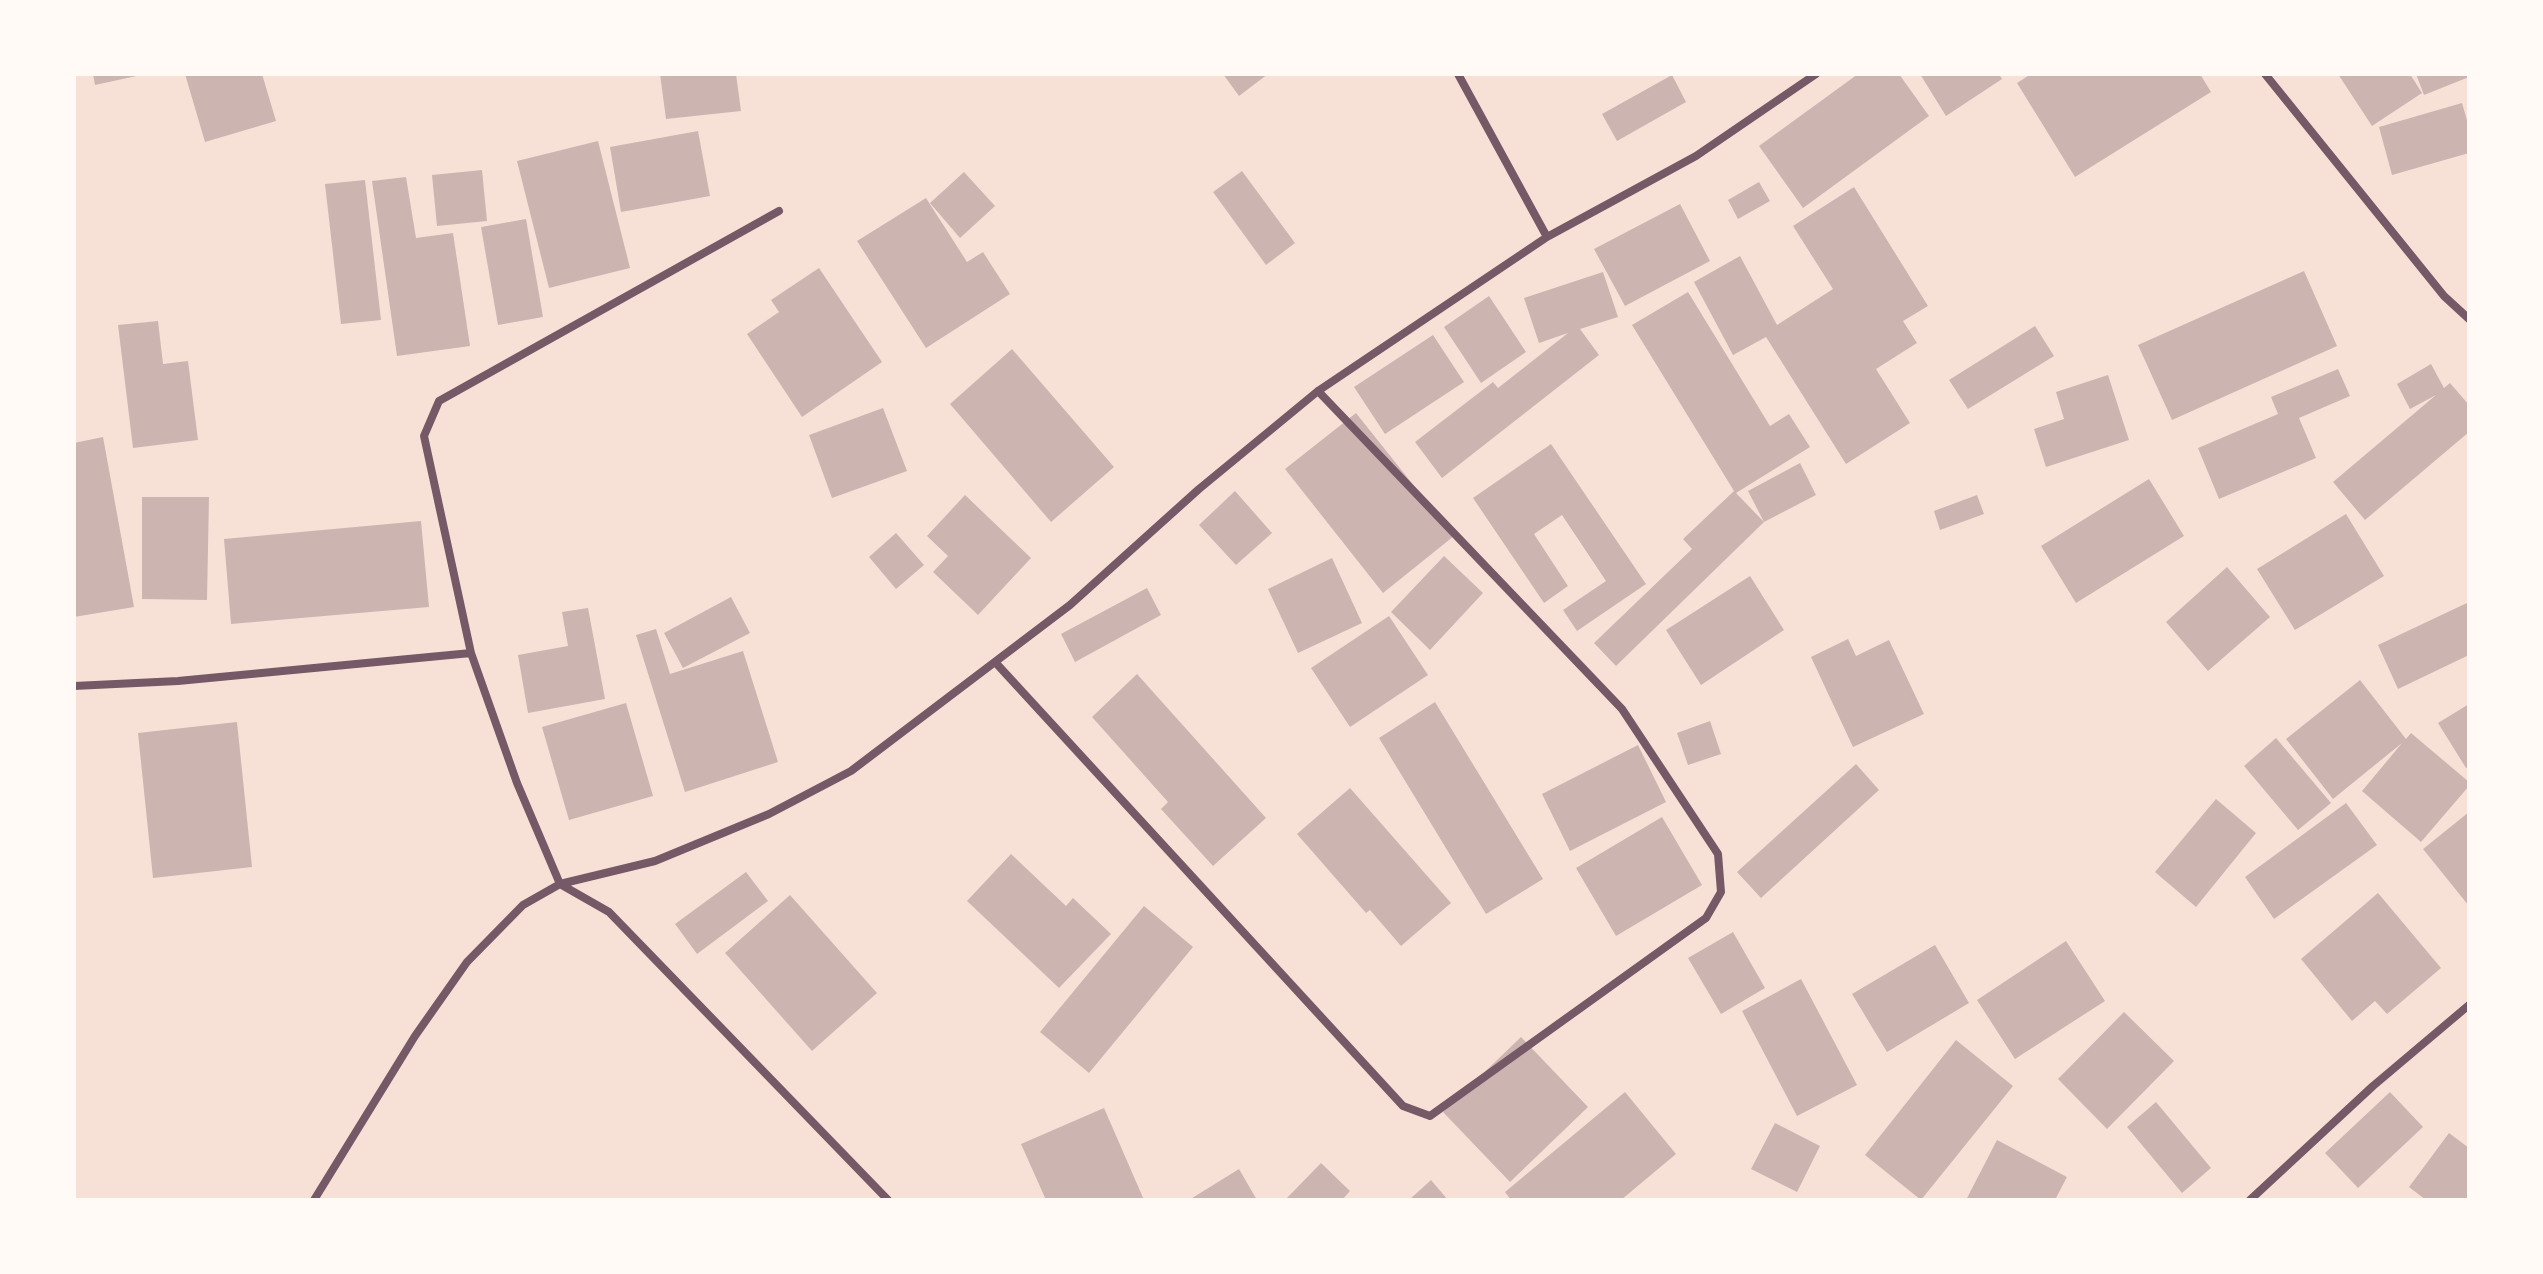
<!DOCTYPE html>
<style>
body{margin:0}
#map{position:relative;width:2543px;height:1274px;overflow:hidden;background:#f7e1d7;font-family:"Libre Baskerville",serif}
canvas{display:block}
.frame{position:absolute;inset:0;border:76px solid #fffaf5;pointer-events:none}
</style>
<div id="map">
<canvas width="2543" height="1274"></canvas>
<div class="frame"></div>
</div>
<script>
const ctx = document.querySelector('canvas').getContext('2d');
ctx.lineJoin = 'round';
function paint(path, color) { ctx.fillStyle = color; ctx.fill(path, 'evenodd'); }
function stroke(path, color, width, dash) { ctx.strokeStyle = color; ctx.lineWidth = width; ctx.lineCap = dash ? 'butt' : 'round'; ctx.setLineDash(dash || []); ctx.stroke(path); }
paint(new Path2D(`
 M93 74H141V75L95 85Z
 M185 74H262L276 121 205 142Z
 M660 74H736L741 111 666 119Z
 M1223 74H1268L1239 96Z
 M1858 74H1899L1929 116 1803 208 1759 146Z
 M1920 74H1999L2002 79 1946 116Z
 M2031 74H2200L2211 92 2075 177 2017 83Z
 M2338 74H2410L2422 93 2372 126Z
 M2416 74H2469V77L2424 95Z
 M1672 75 1686 102 1617 141 1602 114Z
 M2462 103 2469 127V153L2392 175 2379 127Z
 M698 131 710 196 621 212 610 147Z
 M598 141 630 268 549 288 517 161Z
 M482 170 487 221 437 226 432 175Z
 M1242 171 1295 243 1266 265 1213 192Z
 M964 172 995 206 960 238 930 203Z
 M406 177 416 238 453 233 470 346 397 356 372 181Z
 M365 180 381 320 341 324 325 184Z
 M1759 182 1770 201 1738 219 1728 200Z
 M1854 187 1928 306 1903 321 1917 343 1876 369 1910 423 1846 464 1766 337 1733 355 1694 282 1740 256 1777 325 1833 289 1793 226Z
 M926 198 967 262 983 252 1010 294 926 348 857 241Z
 M1680 204 1710 261 1625 306 1594 249Z
 M526 219 543 317 498 325 481 227Z
 M819 268 882 362 802 417 747 334 779 312 771 300Z
 M2304 271 2337 346 2172 420 2138 345Z
 M1603 272 1618 317 1580 329 1599 355 1442 478 1415 442 1493 382 1498 388 1568 333 1539 343 1524 298Z
 M1688 292 1770 426 1789 414 1810 447 1736 493 1764 522 1748 491 1800 463 1816 495 1764 522 1616 666 1594 643 1692 549 1683 539 1734 491 1632 325Z
 M1489 296 1526 352 1481 383 1444 327Z
 M158 321 163 364 188 361 198 440 133 448 118 325Z
 M2035 326 2054 356 1968 409 1949 380Z
 M1433 335 1464 382 1385 434 1354 387Z
 M1012 349 1114 467 1051 522 950 404Z
 M2431 364 2444 388 2450 383 2469 405V432L2365 520 2333 482 2436 395 2410 409 2397 384Z
 M2338 369 2350 396 2299 418 2316 458 2219 499 2198 448 2278 414 2271 397Z
 M2108 375 2129 440 2046 467 2034 429 2064 419 2056 392Z
 M883 408 907 471 832 498 809 435Z
 M1356 413 1454 536 1383 593 1285 469Z
 M103 437 134 607 74 617V443Z
 M1551 444 1646 584 1577 631 1563 610 1606 581 1562 515 1534 534 1568 586 1544 603 1473 498Z
 M2149 479 2184 536 2076 603 2041 546Z
 M1235 491 1272 533 1236 565 1199 525Z
 M965 495 1031 558 978 615 933 572 948 556 927 536Z
 M1977 495 1984 514 1940 530 1934 511Z
 M142 497H209L207 600 142 599Z
 M2346 514 2384 576 2295 630 2257 569Z
 M421 521 429 607 231 624 224 539Z
 M896 533 924 565 896 589 869 557Z
 M1444 556 1483 593 1430 650 1391 612Z
 M1332 558 1362 623 1298 653 1268 589Z
 M2227 567 2270 617 2208 671 2166 622Z
 M1750 576 1784 630 1701 685 1666 630Z
 M1147 588 1161 615 1075 662 1061 634Z
 M731 597 750 633 683 668 664 633Z
 M2469 602V655L2398 689 2378 645Z
 M588 608 605 699 528 713 518 655 568 646 562 612Z
 M1389 616 1428 675 1350 727 1311 668Z
 M656 629 670 674 743 651 778 762 685 792 636 635Z
 M1848 639 1856 656 1889 640 1924 714 1853 747 1811 657Z
 M1137 674 1266 818 1213 866 1161 809 1168 802 1092 717Z
 M2360 680 2406 739 2411 733 2469 782V786L2421 842 2362 791 2402 743 2333 799 2286 739Z
 M1435 702 1543 879 1486 914 1379 738Z
 M626 703 653 796 569 820 542 727Z
 M2469 704V767L2466 768 2438 723Z
 M1710 721 1721 754 1688 765 1677 733Z
 M237 722 252 867 153 878 138 733Z
 M2276 738 2331 803 2298 830 2244 766Z
 M1638 745 1666 802 1570 851 1542 794Z
 M1856 764 1879 790 1761 898 1737 872Z
 M1350 788 1451 903 1401 946 1370 910 1366 913 1297 834Z
 M2216 799 2256 833 2196 907 2155 872Z
 M2346 803 2377 845 2274 919 2245 877Z
 M2469 812V906L2423 849Z
 M1662 817 1702 885 1616 936 1576 868Z
 M1011 854 1066 906 1073 898 1111 934 1059 988 967 901Z
 M746 872 768 901 697 954 675 924Z
 M2378 893 2441 968 2387 1014 2375 1001 2352 1021 2301 959Z
 M790 895 877 993 812 1051 725 953Z
 M1144 906 1193 947 1089 1073 1040 1032Z
 M1733 932 1765 988 1721 1014 1688 958Z
 M2066 941 2105 1001 2015 1059 1977 1000Z
 M1935 945 1969 1003 1887 1052 1852 994Z
 M1801 979 1857 1085 1797 1116 1742 1011Z
 M2124 1012 2174 1061 2107 1129 2058 1079Z
 M1521 1037 1588 1107 1510 1182 1443 1112Z
 M1956 1040 2013 1086 1921 1200 1865 1155Z
 M1625 1092 1676 1154 1621 1200H1511L1505 1192Z
 M2390 1092 2423 1127 2358 1188 2325 1153Z
 M2156 1102 2211 1168 2182 1193 2127 1127Z
 M1104 1108 1144 1200H1046L1021 1144Z
 M1775 1123 1820 1146 1797 1192 1751 1169Z
 M2449 1133 2469 1148V1200H2426L2409 1187Z
 M1997 1140 2067 1177 2055 1200H1966Z
 M1321 1163 1350 1191 1342 1200H1285Z
 M1239 1169 1257 1200H1189Z
 M1431 1180 1448 1200H1409Z`), '#ccb4b1');
stroke(new Path2D(`
 M1458 74 1547 237
 M2265 74 2444 296 2469 319
 M779 211 439 401 424 436 471 653 517 783 560 884 609 912 888 1200
 M995 662 1403 1106 1430 1116 1706 918 1721 892 1718 854 1622 709 1318 391
 M74 686 178 681 471 653
 M314 1200 415 1036 467 962 523 905 560 884 655 861 769 814 851 771 1070 605 1199 489 1318 391 1547 237 1696 156 1816 74
 M2250 1200 2373 1086 2469 1005`), '#755966', 8);
</script>
